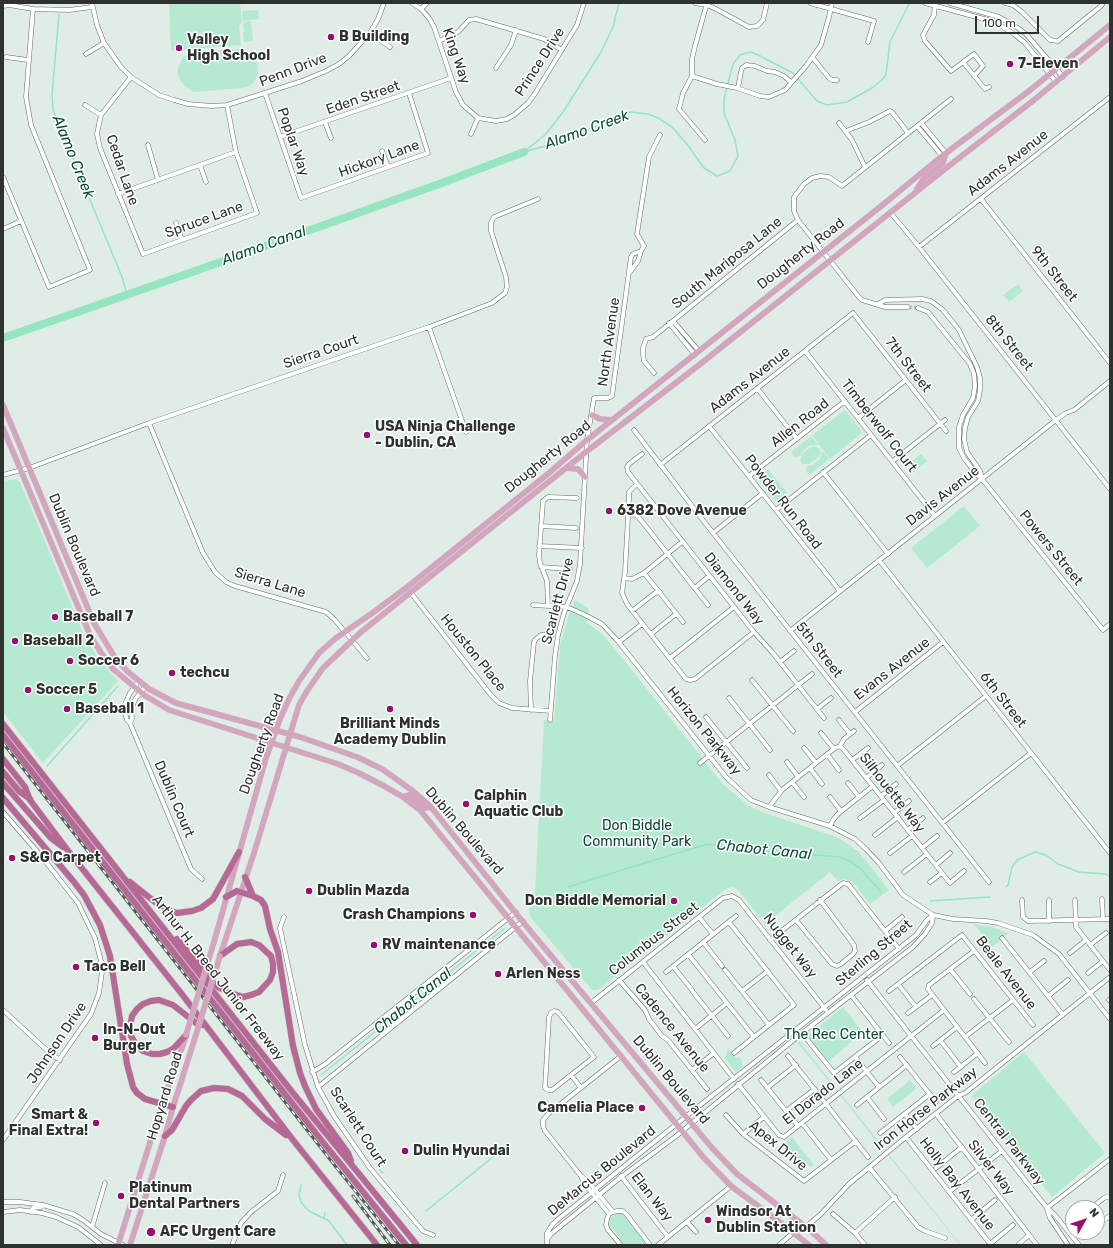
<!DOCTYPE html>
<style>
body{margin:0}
#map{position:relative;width:1113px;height:1248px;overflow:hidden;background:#e0ede7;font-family:Rubik,sans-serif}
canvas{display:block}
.frame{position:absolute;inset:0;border:4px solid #2d322f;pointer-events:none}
.north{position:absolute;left:1065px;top:1200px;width:40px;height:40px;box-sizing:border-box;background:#fff;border:1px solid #abadac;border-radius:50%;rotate:51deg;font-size:11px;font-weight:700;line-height:16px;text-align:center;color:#2d322f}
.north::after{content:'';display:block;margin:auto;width:14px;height:18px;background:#94126b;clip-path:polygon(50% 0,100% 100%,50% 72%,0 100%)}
.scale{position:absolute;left:975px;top:16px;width:64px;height:18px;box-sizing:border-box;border:2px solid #2d322f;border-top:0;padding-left:5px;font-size:12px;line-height:14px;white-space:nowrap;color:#2d322f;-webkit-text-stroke:3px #fff;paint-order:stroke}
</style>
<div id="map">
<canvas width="1113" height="1248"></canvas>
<div class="frame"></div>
<div class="north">N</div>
<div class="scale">100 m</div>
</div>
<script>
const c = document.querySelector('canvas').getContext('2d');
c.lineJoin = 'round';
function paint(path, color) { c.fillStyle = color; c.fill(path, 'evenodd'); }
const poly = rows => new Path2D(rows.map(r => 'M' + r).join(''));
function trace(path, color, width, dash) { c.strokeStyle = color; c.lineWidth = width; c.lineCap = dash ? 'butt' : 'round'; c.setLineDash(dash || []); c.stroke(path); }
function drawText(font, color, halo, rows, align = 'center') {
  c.font = font + ' Rubik,sans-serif'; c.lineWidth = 3; c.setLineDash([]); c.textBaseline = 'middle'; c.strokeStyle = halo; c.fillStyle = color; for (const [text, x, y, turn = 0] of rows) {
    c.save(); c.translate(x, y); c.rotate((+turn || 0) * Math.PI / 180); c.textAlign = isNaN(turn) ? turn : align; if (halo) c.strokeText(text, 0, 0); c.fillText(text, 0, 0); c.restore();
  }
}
paint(poly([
 [169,3,240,3,242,22,239,26,241,45,171,51],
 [258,10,259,19,243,21,242,11],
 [251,21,253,41,244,42,243,32,247,32,244,32,243,22],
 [237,49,243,49,251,53,255,56,258,65,258,75,254,82,249,86,243,88,193,92,183,84,180,80,178,74,178,68,183,57,189,54,198,52],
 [1018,284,1023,291,1009,302,1003,295],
 [845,410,861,430,862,433,830,459,812,435],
 [811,436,818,445,809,446,802,452,800,456,795,457,791,452],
 [814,446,820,449,821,453,819,457,809,464,802,464,800,460,803,453,808,449],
 [823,451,829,459,809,475,806,471,807,466,812,465,820,459],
 [921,454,927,461,914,472,908,464],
 [768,469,787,493,777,501,775,501,758,479],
 [16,479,20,482,85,637,98,658,118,681,43,763,3,712,3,481],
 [964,506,980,526,927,568,911,548],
 [575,600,589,609,587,623,601,633,615,649,723,784,749,806,765,813,839,838,859,852,889,890,870,904,852,881,843,879,838,881,830,872,765,924,739,891,733,887,727,888,598,990,592,990,531,918,529,912,529,896,535,892,544,720,554,721,560,646,569,614],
 [974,924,991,927,1009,933,984,954,978,947,986,939],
 [843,1007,863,1032,828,1062,807,1036],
 [799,1041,961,1245,960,1245,797,1042],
 [728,1048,736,1058,741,1058,743,1067,736,1072,724,1057,726,1056],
 [1024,1052,1105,1153,1052,1197,971,1096],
 [910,1080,917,1088,893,1107,887,1099],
 [792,1137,814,1165,811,1167,781,1146],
 [617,1213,621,1213,626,1216,626,1218,648,1245,625,1245,613,1229,610,1229,608,1226,608,1224,609,1219]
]), '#b6e9d1');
trace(poly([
 [59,14,52,95,53,110,122,277,127,295],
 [525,151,545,135,563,112,601,52,613,27,619,3],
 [524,152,559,142,630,112,648,114,658,118,672,127,686,143,704,168,717,176,730,171,738,156,735,140,724,113,724,99,733,64,740,55,751,52,758,55,793,73,817,101,827,105,847,102,872,88,883,79,886,74,890,42,909,4],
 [47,766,118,686],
 [568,887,651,861,708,844,753,850,841,857,849,861,860,868,881,892],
 [1006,887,1008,885,1012,867,1017,860,1035,852,1046,855,1058,864,1079,872,1106,874,1110,877],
 [930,901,990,897],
 [321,1075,505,928],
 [379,1169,383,1173],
 [301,1185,299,1195,301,1202,306,1208,311,1212,329,1221,347,1245],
 [426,1211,509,1144],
 [324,1218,325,1213]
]), '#95e5c1', 1.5);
trace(poly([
 [3,338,198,270,442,183,524,152]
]), '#95e5c1', 8);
trace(poly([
 [908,307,918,308]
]), '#bcc8c2', 4, [4, 2]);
const minor = poly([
 [92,3,97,25,104,43,121,67,131,77,159,95,174,100,188,104,212,106,227,105,243,100,302,81,326,71,339,64,349,56,370,33,378,19,384,3],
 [412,3,421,9,429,18,434,27,456,92,463,105,478,118,496,121,507,119,514,115,528,103,534,95,577,25,584,3],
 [695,3,707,5,716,9,749,27,757,26,763,20,767,3],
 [810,3,874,21,868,42],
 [925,3,995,22,1014,34,1025,43,1056,82],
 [935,3,934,15,923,35,925,41,951,71,974,54,983,66,974,76],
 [950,3,999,17,1015,26,1026,34,1063,77],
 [1005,3,1013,5,1022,12,1050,40,1058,41,1101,6,1103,3],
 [3,6,9,5,33,9,69,10,92,7],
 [421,9,427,3],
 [370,33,390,47],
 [439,41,458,32,469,20,476,19,544,39,562,50],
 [86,54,104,43],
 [6,57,28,60],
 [813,58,829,78,832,80,837,80],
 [963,62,985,89,989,87],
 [496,68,511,45,516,30],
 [692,76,717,84,737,88,760,96,769,97,785,90,806,66,821,45,829,17,832,3],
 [131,77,101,115,97,134,100,148,143,254,257,213,236,152,227,105],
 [738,88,741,72,742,68,746,65,755,66,767,71,775,72,784,76,791,82],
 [265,93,301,198,428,153,409,93],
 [85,105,101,115],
 [325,122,331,138],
 [839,123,852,140,865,167],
 [921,123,946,153],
 [917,126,942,156],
 [846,131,869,122,890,111,892,112,908,133],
 [471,134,478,118],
 [280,137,451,78],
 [705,140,679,109,683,93,692,76,692,59,695,46,707,3],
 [148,145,158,180],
 [382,151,388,167],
 [200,165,206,182],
 [3,177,49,287,90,270,31,125,26,97,33,9],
 [118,194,236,152],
 [981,199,1110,363],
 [890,212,919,247,1110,489],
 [176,223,182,240],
 [3,229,21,221],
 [919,247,1110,97],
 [630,272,638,261,641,251,644,246,637,234,649,157,660,135],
 [878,304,885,300,922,299,931,301,943,310,959,330,977,367,980,378,980,390,978,401,968,417,965,428,964,439,967,452,980,471,982,478],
 [908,307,885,307,862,300,858,296,798,220,794,211,794,197,804,184,812,178,820,176,829,177,842,186,951,99],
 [918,308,928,312,970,364,974,374,975,386,973,398,963,415,959,427,959,448,964,458,977,475,982,479,1103,630,1110,624],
 [673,321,699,351],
 [669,323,695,355],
 [429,327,466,432],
 [805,351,935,516],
 [654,373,644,361,643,354,643,348,646,339,653,337,798,220],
 [757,388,797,439],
 [858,418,906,380],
 [149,423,203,553,215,572,226,582,235,586,326,612,334,619,367,658],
 [709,426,840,591],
 [634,430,702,519,989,882],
 [642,454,629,464,627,467,628,472,753,631,772,652,824,718],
 [893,461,945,420],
 [660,465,853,313,946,431],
 [823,472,888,554],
 [3,475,29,468,149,423,429,327,492,303,505,293,507,287,506,277,491,231,491,223,494,217,538,199],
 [749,476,845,401],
 [637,484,629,492,629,499,625,572,622,593,627,604,686,679,690,680,695,679,754,632],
 [776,510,871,435],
 [628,514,636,515,640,519,708,605],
 [541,526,576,528],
 [713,533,763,493],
 [539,546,582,548],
 [879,560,1110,853],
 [541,567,570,569],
 [644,573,683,622],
 [624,578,632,579,644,573,682,542],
 [695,588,709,576],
 [411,593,490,694,499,703,512,708,551,711],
 [533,605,567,607,583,614,602,624,617,640,726,777,751,800,769,807,830,826,855,839,866,849,879,863,903,895,933,915,953,919,986,921,998,923,1033,935,1059,954,1110,1019],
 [548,606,547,581,540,563,539,555,543,501,548,497,577,498],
 [632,611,655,593,660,592],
 [790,631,1056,420,1066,413,1074,410,1110,381],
 [651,634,676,614],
 [619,642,642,624],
 [670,658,734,607],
 [780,662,794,651],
 [752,680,793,731],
 [139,681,130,693,125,704,125,713,127,720,130,723,191,869,202,879],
 [729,698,770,750],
 [817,709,831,698],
 [531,710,530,681,534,642,536,639,541,635,551,635],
 [855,712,943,642],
 [706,717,747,768],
 [550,720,555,656,558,635,564,613,577,581,580,564,587,440,594,398,608,398,612,396,631,257,633,254,641,251],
 [839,720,850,734],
 [130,723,132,719,131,709,136,698,146,686],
 [821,733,834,749],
 [840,746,844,750,950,883,964,871],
 [840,746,844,739,854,731],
 [804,748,816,763],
 [827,754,839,770],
 [852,760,868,748],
 [787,762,798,777],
 [700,763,812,674],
 [897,766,986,696],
 [810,768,822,784],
 [769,775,781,791],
 [866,778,882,765],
 [792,782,804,797],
 [848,783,859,797],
 [881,796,896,784],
 [830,797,841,811],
 [769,807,782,790,835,748,840,746],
 [3,812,42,857,78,903,95,938,101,961,102,972,99,993,91,1014,3,1140],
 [894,813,909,801],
 [860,818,884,800],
 [942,823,1031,753],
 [830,826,833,820,839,813,873,786],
 [908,830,923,818],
 [875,835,898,817],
 [922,848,937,836],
 [890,853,912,836],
 [936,865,950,853],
 [904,872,927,854],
 [930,882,942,873],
 [1102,899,1103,919],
 [1022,900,1023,917,1028,921,1110,919],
 [1049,900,1049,921],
 [1075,900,1076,927,1110,970],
 [284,917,280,928,305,1045,318,1087,334,1116,370,1168,423,1231,433,1235],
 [699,917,713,934],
 [796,920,832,964,837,966,841,964,853,954,855,951,854,945,820,900],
 [729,922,794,1005,734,1053],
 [885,931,902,917],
 [1002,938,1063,1015],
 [770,940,843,883,848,884,899,949],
 [703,942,722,966],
 [1090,945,1106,933],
 [974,951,929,985,928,989,985,1063],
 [1070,953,1086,940],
 [688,954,754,1037],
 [643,962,734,1079],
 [673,966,692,990],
 [950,969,970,994],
 [725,970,769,1025],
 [666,972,736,916],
 [1030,972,1044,961],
 [1088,973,1103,961],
 [619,980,645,1010,649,1019,662,1036,668,1040,707,1089],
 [867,980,1047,1208,1055,1215,1079,1245],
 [898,984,916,1007],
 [742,991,768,971],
 [889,991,962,935,1033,1025],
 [693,992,728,1036],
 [851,995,889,1043],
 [1048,996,1068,980],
 [974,999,1009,1042],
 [1109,1000,1110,999],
 [591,1003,723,898,732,896,739,900,826,1010],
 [3,1010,51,1054,60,1060],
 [908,1013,932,995],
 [695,1029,727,1003],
 [802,1033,834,1073,883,1035],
 [965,1037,1013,1000],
 [940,1040,961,1067],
 [933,1046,957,1027],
 [788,1056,868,1157],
 [855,1057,879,1087],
 [900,1057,936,1102],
 [692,1070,714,1053],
 [312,1072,324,1065,516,912],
 [954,1072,978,1053],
 [571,1075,594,1057,558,1012,554,1011,551,1013,549,1017,545,1088,548,1090,552,1090,571,1075,581,1088],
 [761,1080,798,1126],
 [738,1084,779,1135,784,1137,944,1010],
 [318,1087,523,921],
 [767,1088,796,1065],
 [867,1097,884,1119],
 [857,1105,907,1065],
 [786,1111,815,1089],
 [905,1114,917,1129],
 [936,1114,1037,1245],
 [726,1115,743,1134,804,1181,856,1141],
 [802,1123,831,1160],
 [880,1133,930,1094],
 [743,1134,764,1117],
 [906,1137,991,1245],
 [869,1167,918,1227,925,1231,945,1238],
 [936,1168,962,1147],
 [581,1176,584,1183,609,1214],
 [621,1176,668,1237],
 [949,1192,1002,1151],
 [3,1202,20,1202,43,1205,73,1214,83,1220,101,1234,123,1245],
 [1047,1208,1110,1159],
 [1091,1208,1104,1198,1107,1197,1110,1198],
 [1047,1209,1050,1218,1068,1245],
 [3,1212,20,1210,42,1213,56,1217,78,1227,101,1245],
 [31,1212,33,1208,41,1207,43,1205],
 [613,1212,588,1181,581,1176,545,1131,543,1126,543,1120,548,1114,621,1056],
 [833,1214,855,1233,865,1245],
 [971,1220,995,1200],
 [687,1222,696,1232],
 [1097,1225,1110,1216],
 [92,1227,105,1183],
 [855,1233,895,1197],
 [548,1238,551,1234,621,1177,675,1137,802,1033,913,947,925,934,932,923,933,915],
 [990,1244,1013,1225],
 [232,1245,241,1223,251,1212,278,1191,283,1175],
 [547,1245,547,1233,552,1225,556,1221,694,1110,916,935,927,920,933,915],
 [621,1245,608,1230,606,1225,607,1219,609,1214,613,1212,618,1211,623,1211,627,1215,650,1245],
 [658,1245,731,1186],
 [779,1245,794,1232,806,1227,821,1214,849,1184,906,1137,958,1096,965,1093,1110,977],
 [1018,1245,1029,1235]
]);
const major = poly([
 [917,189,924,178,943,163,946,153],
 [3,405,94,623,114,656,127,671,149,689,176,703,300,737,357,757,382,769,413,791,431,807,527,927,713,1149,737,1174,811,1231,826,1245],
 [592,415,600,419,612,420],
 [3,428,90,635,100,651,113,669,144,695,169,710,338,764,361,774,384,786,403,797,420,810,704,1158,731,1186,785,1226,809,1245],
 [567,468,578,469,585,477],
 [403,797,409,795,425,808,431,807],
 [214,942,266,758,280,719,289,699,299,681,319,653,336,638,371,614,406,588,549,473,587,440,885,203,942,156,1029,91,1110,25],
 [220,956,254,853,299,705,307,691,323,668,361,632,586,452,699,365,950,165,1034,100,1110,37],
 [118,1245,162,1104,186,1036],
 [130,1245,165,1136,173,1107,194,1041]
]);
const highway = poly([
 [3,724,293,1093,417,1245],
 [3,735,322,1141,406,1245],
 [3,759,25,787,30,800,69,852,181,993,293,1140,377,1245],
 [3,772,19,791,30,799],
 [3,783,51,838,63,847],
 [3,798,74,882,84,895,100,925,110,956,127,1064,133,1087,137,1093,145,1099,173,1107],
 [245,877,253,896],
 [130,882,155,902,170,911,177,913,192,911,201,908,213,899,239,852],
 [226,897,237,891,253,896,261,900,265,906,270,929,278,952,293,1046,300,1073,305,1086,316,1109,348,1153,351,1161],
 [177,939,212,981,218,987,228,992,243,997,251,995,259,992,270,980,273,972,273,964,271,956,259,945,251,942,237,944,220,956],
 [186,1035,174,1048,167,1052,160,1054,152,1054,143,1051,136,1045,131,1036,130,1026,132,1016,137,1009,143,1004,151,1001,159,1000,173,1005,196,1023,203,1025],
 [165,1136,172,1130,186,1106,191,1100,201,1091,214,1088,228,1089,242,1096,265,1119,286,1135]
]);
trace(minor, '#616d67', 5);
trace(major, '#c8cac9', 6);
trace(highway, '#c8cac9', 7);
trace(minor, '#fff', 4);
trace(major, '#d3a5bf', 5.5);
trace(highway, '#b66995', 6);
const rail = poly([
 [3,743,336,1167,399,1245],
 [353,1196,390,1245]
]);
trace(rail, '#575e5a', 3);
trace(rail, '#fff', 1.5, [4.5]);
const majorBridge = poly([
 [186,1035,214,942],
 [194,1041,220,956]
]);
trace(majorBridge, '#c8cac9', 6, []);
trace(majorBridge, '#d3a5bf', 5.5);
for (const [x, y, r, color] of [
 [331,37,4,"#94126b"],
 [179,48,4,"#94126b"],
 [1010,64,4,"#94126b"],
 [367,435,4,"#94126b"],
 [609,511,4,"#94126b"],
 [55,617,4,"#94126b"],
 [15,641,4,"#94126b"],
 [70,661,4,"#94126b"],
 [172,673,4,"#94126b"],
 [28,690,4,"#94126b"],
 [67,709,4,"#94126b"],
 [390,709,4,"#94126b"],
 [466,804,4,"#94126b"],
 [12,858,4,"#94126b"],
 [309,891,4,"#94126b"],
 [674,901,4,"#94126b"],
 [473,915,4,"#94126b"],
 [374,945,4,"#94126b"],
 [76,967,4,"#94126b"],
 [498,974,4,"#94126b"],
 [95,1038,4,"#94126b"],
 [642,1108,4,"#94126b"],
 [96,1123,4,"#94126b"],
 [405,1151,4,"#94126b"],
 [121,1196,4,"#94126b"],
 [708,1220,4,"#94126b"],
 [151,1232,5,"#94126b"]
]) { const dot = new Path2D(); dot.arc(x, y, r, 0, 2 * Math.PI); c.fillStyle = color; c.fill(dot); trace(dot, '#fff', 1.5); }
drawText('bold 14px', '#2d322f', '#fff', [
 ["B Building",339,37],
 ["Valley",187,40],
 ["High School",187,56],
 ["7-Eleven",1018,64],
 ["USA Ninja Challenge",375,427],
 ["- Dublin, CA",375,443],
 ["6382 Dove Avenue",617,511],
 ["Baseball 7",63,617],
 ["Baseball 2",23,641],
 ["Soccer 6",78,661],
 ["techcu",180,673],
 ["Soccer 5",36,690],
 ["Baseball 1",75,709],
 ["Brilliant Minds",390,724,"center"],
 ["Academy Dublin",390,740,"center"],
 ["Calphin",474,796],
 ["Aquatic Club",474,812],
 ["S&G Carpet",20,858],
 ["Dublin Mazda",317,891],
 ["Don Biddle Memorial",666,901,"right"],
 ["Crash Champions",465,915,"right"],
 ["RV maintenance",382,945],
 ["Taco Bell",84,967],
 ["Arlen Ness",506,974],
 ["In-N-Out",103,1030],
 ["Burger",103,1046],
 ["Camelia Place",634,1108,"right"],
 ["Smart &",88,1115,"right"],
 ["Final Extra!",88,1131,"right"],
 ["Dulin Hyundai",413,1151],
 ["Platinum",129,1188],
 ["Dental Partners",129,1204],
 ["Windsor At",716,1212],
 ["Dublin Station",716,1228],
 ["AFC Urgent Care",160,1232]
], 'left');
drawText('14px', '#2d322f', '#fff', [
 ["King Way",456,56,71],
 ["Prince Drive",540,62,-57],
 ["Penn Drive",293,70,-21],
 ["Eden Street",363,98,-19],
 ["Poplar Way",293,142,71],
 ["Hickory Lane",379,159,-20],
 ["Adams Avenue",1008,163,-38],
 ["Cedar Lane",122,170,71],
 ["Spruce Lane",204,220,-20],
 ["Dougherty Road",801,254,-38],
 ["South Mariposa Lane",727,263,-39],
 ["9th Street",1054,274,52],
 ["North Avenue",609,342,-82],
 ["8th Street",1009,343,51],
 ["Sierra Court",321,352,-19],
 ["7th Street",908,365,52],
 ["Adams Avenue",750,380,-38],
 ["Allen Road",800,423,-38],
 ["Timberwolf Court",879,426,52],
 ["Dougherty Road",548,457,-39],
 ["Davis Avenue",943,496,-38],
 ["Powder Run Road",783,502,52],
 ["Dublin Boulevard",74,545,67],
 ["Powers Street",1051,548,51],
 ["Sierra Lane",270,583,17],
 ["Diamond Way",734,589,52],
 ["Scarlett Drive",558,601,-75],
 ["5th Street",819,650,52],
 ["Houston Place",473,653,51],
 ["Evans Avenue",892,669,-38],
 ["6th Street",1003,700,52],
 ["Horizon Parkway",704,731,51],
 ["Dougherty Road",262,744,-70],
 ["Silhouette Way",892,793,52],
 ["Dublin Court",174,799,67],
 ["Dublin Boulevard",464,831,49],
 ["Columbus Street",654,939,-38],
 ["Nugget Way",790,946,52],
 ["Sterling Street",874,953,-40],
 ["Beale Avenue",1006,973,52],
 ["Arthur H. Breed Junior Freeway",218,978,52],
 ["Cadence Avenue",672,1028,51],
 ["Johnson Drive",57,1043,-56],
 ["Dublin Boulevard",671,1080,50],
 ["El Dorado Lane",823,1092,-38],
 ["Hopyard Road",165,1096,-73],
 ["Iron Horse Parkway",926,1109,-38],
 ["Scarlett Court",358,1127,57],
 ["Central Parkway",1009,1142,52],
 ["Apex Drive",778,1146,39],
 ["Silver Way",991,1168,52],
 ["DeMarcus Boulevard",602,1171,-39],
 ["Holly Bay Avenue",957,1184,52],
 ["Elan Way",652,1197,52]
]);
drawText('14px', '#084b35', '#fff', [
 ["Don Biddle",637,826],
 ["Community Park",637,842],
 ["The Rec Center",834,1035]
]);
drawText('italic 15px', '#0a4d36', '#fff', [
 ["Alamo Creek",587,130,-20],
 ["Alamo Creek",73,157,68],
 ["Alamo Canal",264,246,-20],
 ["Chabot Canal",764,850,6],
 ["Chabot Canal",413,1001,-39]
]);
</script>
